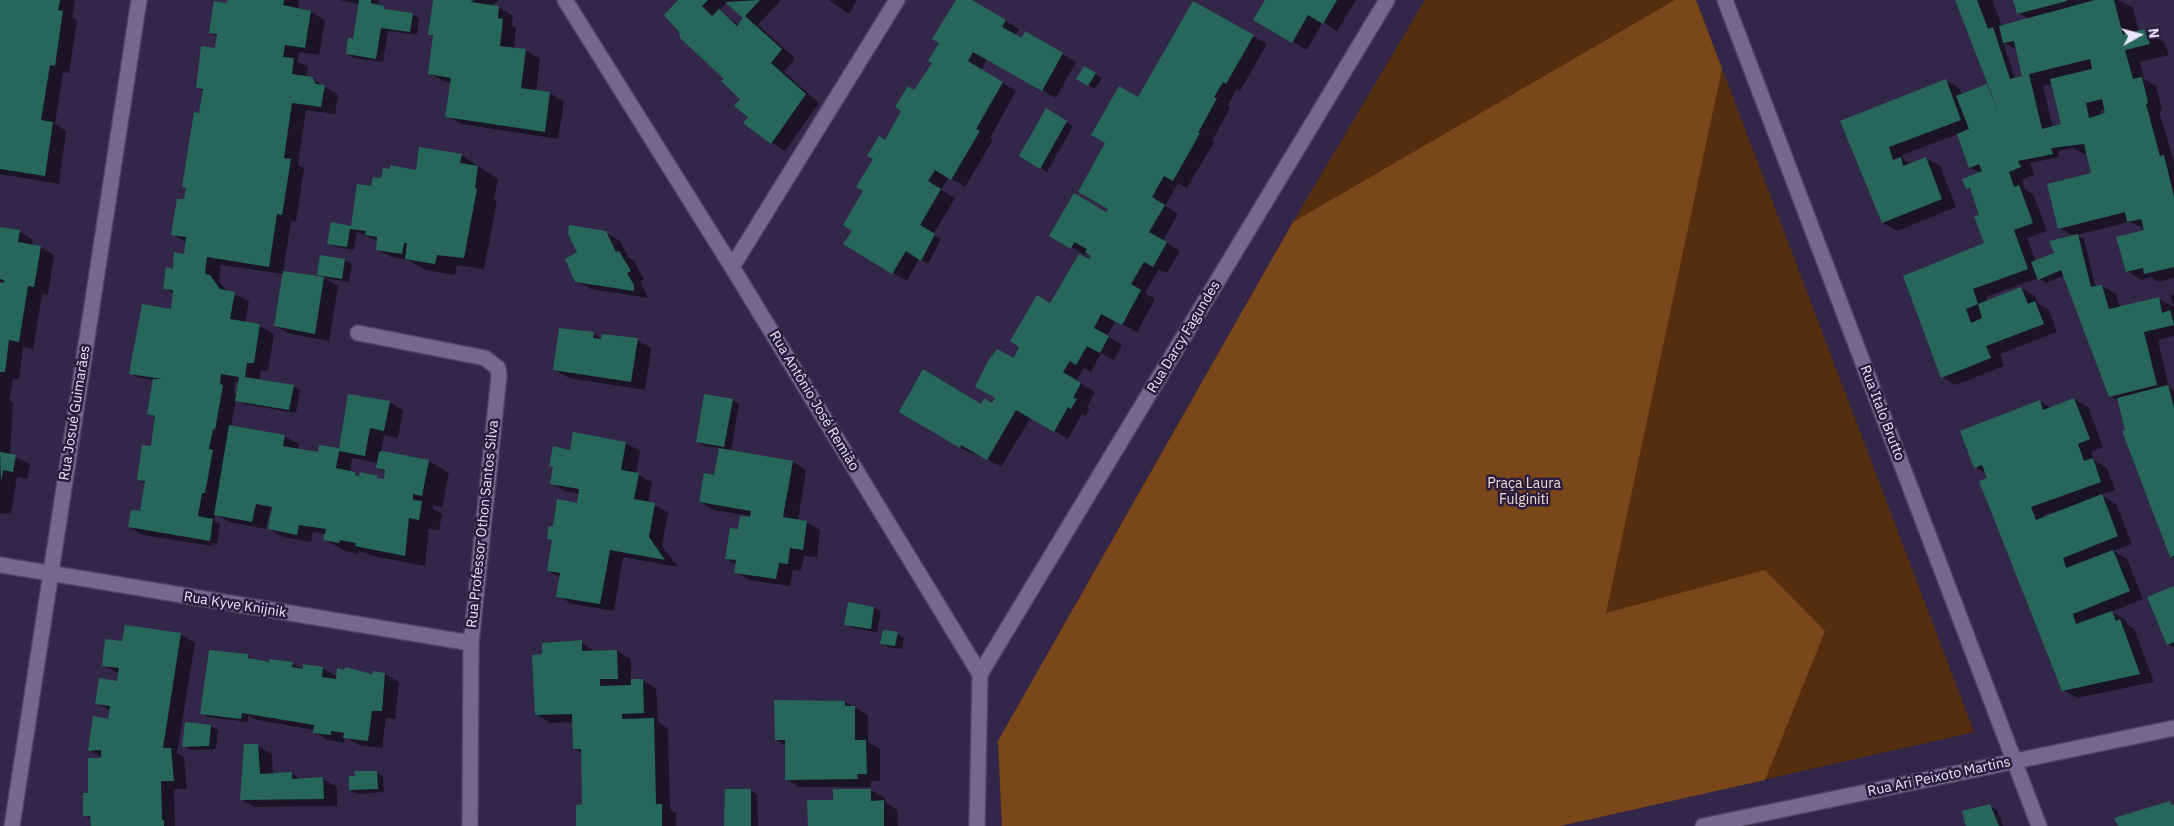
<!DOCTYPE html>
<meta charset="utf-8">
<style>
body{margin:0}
#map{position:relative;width:2174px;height:826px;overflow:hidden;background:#322748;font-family:"IBM Plex Sans",sans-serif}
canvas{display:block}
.north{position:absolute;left:2114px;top:10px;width:50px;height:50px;-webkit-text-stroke:4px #281d3e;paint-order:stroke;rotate:83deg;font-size:14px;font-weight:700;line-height:20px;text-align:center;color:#eae5fb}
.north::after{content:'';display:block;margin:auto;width:18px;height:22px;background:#eae5fb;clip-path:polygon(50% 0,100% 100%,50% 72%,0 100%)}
</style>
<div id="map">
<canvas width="2174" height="826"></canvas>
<div class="north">N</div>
</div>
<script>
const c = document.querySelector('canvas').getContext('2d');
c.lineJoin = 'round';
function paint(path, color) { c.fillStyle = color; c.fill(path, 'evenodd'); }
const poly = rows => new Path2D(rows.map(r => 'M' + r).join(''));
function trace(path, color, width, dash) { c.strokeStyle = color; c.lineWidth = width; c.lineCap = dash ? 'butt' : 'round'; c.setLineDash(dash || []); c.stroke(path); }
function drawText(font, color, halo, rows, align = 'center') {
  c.font = font + ' "IBM Plex Sans",sans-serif'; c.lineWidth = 5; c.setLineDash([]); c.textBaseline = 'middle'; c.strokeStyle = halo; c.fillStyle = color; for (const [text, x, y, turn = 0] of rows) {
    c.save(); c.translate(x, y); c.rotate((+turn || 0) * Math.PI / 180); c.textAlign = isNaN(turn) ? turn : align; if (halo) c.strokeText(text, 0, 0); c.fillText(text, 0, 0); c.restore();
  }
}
paint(poly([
 [1425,0,1696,0,1974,732,1560,826,1002,826,998,741,1293,222]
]), '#542e0e');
paint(poly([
 [1675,0,1696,0,1722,69,1606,613,1765,570,1825,631,1765,780,1560,826,1002,826,998,741,1293,222]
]), '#7b4619');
paint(poly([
 [0,0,75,0,72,17,77,20,69,73,63,72,55,124,66,131,59,184,0,174],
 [228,0,299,0,298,9,311,12,325,20,319,55,299,52,297,61,308,67,306,77,311,78,338,95,335,114,306,110,298,165,304,168,296,222,291,221,283,272,324,278,338,286,329,341,290,334,276,326,284,274,221,265,219,282,229,292,249,301,245,323,260,326,274,334,268,371,261,370,259,381,293,386,300,390,296,413,244,404,236,399,231,427,285,436,299,444,298,449,319,453,340,450,389,402,403,410,398,438,384,435,381,452,429,461,449,473,442,507,433,505,433,509,442,514,439,530,429,529,425,566,377,557,359,551,359,554,345,551,325,540,326,534,313,532,311,542,283,537,269,529,273,512,270,511,266,529,229,522,215,514,214,521,220,524,217,544,212,543,212,546,143,535,129,527,141,513,146,484,138,479,152,448,156,418,149,414,154,380,137,377,131,373,172,310,174,294,164,288,185,255,187,243,172,234,185,201,187,189,183,187,200,114,204,91,197,88,216,50,218,37,210,33],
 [235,381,240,382,238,395,234,393],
 [352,458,378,463,377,468,386,472,385,481,377,477,360,476,350,472],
 [339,0,379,0,378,6,391,11,412,14,419,18,417,35,388,31,383,62,354,58,347,54,354,41,359,4],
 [434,0,499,0,490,6,499,7,513,16,512,25,516,28,514,49,526,51,540,59,536,91,550,93,564,102,558,139,461,124,447,116,452,83,443,81,429,73,434,37,429,34],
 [679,0,781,0,758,25,795,58,784,72,819,103,785,151,772,143,749,116,742,99,725,78],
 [727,2,745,18,739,25,719,11],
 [829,0,857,0,849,14],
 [957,0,970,0,1019,29,1015,36,1022,39,1026,33,1076,62,1056,98,987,59,981,70,1016,91,990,138,993,140,965,187,949,177,941,190,955,198,933,235,941,239,928,264,919,259,907,281,845,244,853,230,865,191,885,141,933,62],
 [1267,0,1356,0,1337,31,1323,22,1307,50,1255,20],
 [1957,0,1992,0,2002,26,2029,19,2018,13,2015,0,2118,0,2133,8,2139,32,2144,31,2164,42,2169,55,2140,62,2144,79,2156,86,2162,111,2159,111,2174,162,2174,278,2159,282,2151,277,2141,280,2127,271,2145,229,2129,222,2077,235,2084,239,2096,288,2102,286,2116,294,2120,308,2158,299,2174,307,2170,295,2174,294,2174,336,2158,340,2169,388,2174,390,2174,558,2171,556,2127,431,2119,401,2110,396,2064,275,2046,283,2038,278,1986,297,1987,302,2021,288,2035,296,2038,304,2049,310,2057,332,2000,354,2004,366,1956,385,1942,377,1985,243,1981,216,1972,191,1967,188,1980,173,1970,167,1958,134,1902,155,1904,160,1911,164,1926,158,1940,166,1956,207,1897,231,1883,223,1842,121,1945,80,1959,88,1962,95,1986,86,1991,89],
 [2003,42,2017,50,2026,76,2015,79],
 [2053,84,2064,125,2053,128,2043,86],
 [2105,109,2107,114,2101,116,2100,110],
 [2073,148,2084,154,2088,153,2093,174,2059,228,2074,236,2055,254,2036,262,2027,238,2047,231,2033,194,2025,190,2022,180,2034,175,2030,163,2059,157,2058,151],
 [1194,3,1267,44,1240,91,1237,89,1228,105,1230,108,1212,141,1214,142,1187,188,1178,183,1165,206,1178,214,1163,241,1180,251,1167,273,1159,269,1145,293,1155,299,1137,332,1116,321,1107,336,1122,345,1114,360,1101,353,1091,372,1084,368,1076,381,1095,392,1087,407,1090,409,1085,416,1082,414,1068,439,1031,417,1001,467,976,452,974,455,900,411,993,405,1014,359,1051,305,1093,256,1087,252,1085,255,1051,236,1107,213,1110,209,1139,99],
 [1084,67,1102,78,1095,89,1077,79],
 [1046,110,1073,126,1047,172,1040,168],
 [461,155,498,179,494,200,497,201,484,269,457,265,455,275,426,270,409,260,391,257,377,249,378,241,357,232,354,250,336,247,329,243,351,227,372,187,382,179,417,171],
 [0,228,19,231,33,240,32,245,40,247,54,255,48,295,42,294,33,349,23,347,19,379,13,379,9,400,13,403,10,455,30,464,27,479,17,477,11,514,0,513],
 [605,232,620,241,628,257,633,260,644,279,640,281,648,298,591,289,576,281,579,253],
 [321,256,345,260,352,264,349,282,325,278,318,274],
 [594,334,602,339,637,340,651,348,645,390,569,378,555,370],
 [2074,399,2088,407,2103,447,2091,452,2095,461,2107,468,2115,490,2101,495,2116,504,2132,544,2113,551,2127,559,2143,599,2111,612,2126,620,2128,625,2134,629,2154,682,2077,698,2063,690,1981,482,1989,479,1987,474,1975,467,2040,401,2051,408],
 [2060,510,2061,512,2045,518,2044,515],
 [732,400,739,404,731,452,793,462,806,470,798,521,806,522,820,530,817,557,804,556,801,571,793,570,790,586,749,580,735,572,737,565,726,559,739,531,751,516,714,510,700,502,715,476,720,448,705,446,698,442],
 [626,443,640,451,636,474,652,482,648,503,668,512,662,546,678,567,623,557,614,611,572,604,558,596,561,578,548,571,553,541,548,538,554,527,578,504,580,494,565,491,551,483,554,468,550,466,571,451],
 [2174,588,2174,647,2168,644],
 [874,608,881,612,877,632,852,628,846,624],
 [126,627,181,635,195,643,177,753,184,757,187,789,174,789,175,826,93,826,92,820,84,815,89,794,105,759,89,750,109,720,111,711,97,703,118,682,119,674,103,665,123,643],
 [897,634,904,638,902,649,888,647,881,643],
 [581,642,595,652,617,651,631,659,631,680,642,680,656,688,658,722,668,728,670,810,676,813,676,826,577,826,583,806,582,753,574,749,573,722,550,723,536,714,544,656],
 [248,656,255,660,293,664,304,670,304,665,323,668,337,677,385,674,399,682,395,719,386,718,382,748,359,745,345,737,344,743,328,740,314,732,315,730,257,720,248,715,248,722,208,717,201,713],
 [775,702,845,702,868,715,868,742,880,749,880,781,871,781,871,787,800,787,786,779,786,746,776,740],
 [186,723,211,726,218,730,216,749,191,750,184,747],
 [245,746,258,746,272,754,273,774,291,773,302,780,323,779,337,787,337,806,255,807,241,799],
 [376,772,383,776,384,792,357,794,350,790],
 [750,790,757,794,758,826,725,826],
 [871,790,885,798,885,802,897,810,898,826,809,826,835,801],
 [1990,806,1997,810,2003,826,1967,826]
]), '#0007');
paint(poly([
 [0,0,60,0,58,10,63,11,55,66,50,65,41,120,53,122,45,176,0,169],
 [227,0,284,0,283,5,311,11,305,48,285,45,283,57,294,58,292,74,312,77,316,84,325,85,321,107,292,103,284,158,291,159,282,215,277,214,269,267,207,257,205,274,210,275,220,289,235,292,230,319,260,324,254,363,247,363,245,377,294,385,289,410,235,401,239,377,221,374,220,384,223,385,215,430,213,429,209,449,213,450,205,493,202,493,198,516,213,519,210,541,128,527,131,510,140,511,145,481,137,480,142,445,151,446,155,416,147,414,153,379,162,379,129,374,142,304,171,309,173,290,163,289,166,267,173,269,174,252,184,254,186,237,171,235,177,199,184,199,186,188,182,187,189,143,194,112,199,113,203,89,196,88,201,46,215,48,217,34,209,33,214,1,226,3],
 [359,0,371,0,371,3,384,6,384,9,413,13,410,32,381,28,376,59,346,54,348,38,353,39],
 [433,0,474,0,470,2,499,6,498,18,503,19,500,46,526,49,521,88,550,92,545,132,445,117,451,78,428,74,433,35,428,35],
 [678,0,708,0,702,6,712,16,719,9,737,26,743,18,725,2,760,0,745,16,782,49,771,63,806,94,771,144,743,123,748,117,734,106,740,99,721,81,724,79,680,38,679,32,664,15],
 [956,0,972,0,1006,20,1002,27,1022,38,1025,31,1063,53,1042,91,973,52,968,61,1003,82,976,129,980,131,951,180,935,170,928,181,941,189,920,225,935,234,921,261,906,251,892,274,843,244,852,231,843,225,863,191,856,187,873,159,867,156,879,136,885,140,901,111,895,107,908,86,914,90,932,63,928,61,939,43,932,39],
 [1265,0,1337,0,1323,24,1308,15,1292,43,1253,20],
 [1955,0,1977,0,1988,29,1993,27,2010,79,2022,76,2014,41,2003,43,1999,26,2095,0,2114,0,2123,35,2144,29,2150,44,2125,50,2133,79,2142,77,2148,103,2146,104,2160,156,2164,155,2174,197,2174,267,2144,274,2143,268,2126,272,2116,237,2144,230,2141,219,2127,222,2125,212,2058,229,2047,184,2091,173,2084,144,2051,148,2053,154,2018,161,2021,167,2009,172,2014,187,2019,185,2033,223,2014,230,2028,269,1973,289,1978,304,1966,309,1971,323,1982,318,1978,304,2021,287,2028,304,2035,301,2044,324,1986,346,1991,358,1941,378,1903,276,1984,243,1974,216,1979,215,1970,188,1966,189,1962,179,1982,171,1979,164,1969,168,1957,134,1969,129,1956,96,1987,84,2000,116],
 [2090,59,2092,69,2050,79,2061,124,2042,129,2029,74],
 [2102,99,2105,113,2089,118,2086,103],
 [2013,0,2066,0,2067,1,2017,14],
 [1193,1,1254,35,1226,84,1223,82,1214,97,1217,98,1198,133,1200,133,1173,181,1164,176,1152,197,1165,205,1149,232,1167,242,1153,267,1144,262,1131,284,1141,290,1122,325,1101,314,1094,328,1109,336,1100,353,1087,346,1076,365,1070,361,1063,372,1081,383,1073,398,1077,399,1071,409,1068,407,1054,432,1016,410,987,460,961,445,960,448,899,412,923,369,981,404,984,398,992,403,995,398,975,387,988,361,997,349,1014,358,1019,347,1010,341,1037,295,1050,303,1079,254,1089,259,1091,256,1085,252,1087,249,1074,242,1071,249,1049,236,1074,193,1106,212,1108,209,1078,192,1105,143,1091,135,1119,86,1138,97],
 [1084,66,1096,73,1088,86,1076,79],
 [1946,79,1961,120,1889,147,1893,160,1901,157,1903,166,1926,157,1942,199,1882,223,1840,121],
 [1046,108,1067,121,1040,169,1019,156],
 [419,147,462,154,460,163,478,166,475,188,477,189,464,258,437,255,435,264,405,259,407,243,404,243,402,254,376,250,377,237,365,235,366,231,350,229,347,247,327,244,331,222,351,226,357,184,371,186,373,177,381,178,383,168,390,169,390,165,416,170],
 [569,225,606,231,616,252,619,251,631,271,627,273,634,285,634,291,575,282,565,259,577,252,568,234],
 [0,227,20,230,18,242,41,246,34,287,28,286,19,342,9,340,5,372,0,372,0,282,4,283,4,280,0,279],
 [2078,234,2091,287,2102,285,2109,309,2159,297,2162,313,2170,310,2174,325,2144,332,2157,385,2109,397,2061,270,2038,280,2031,262,2054,253,2049,241],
 [320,255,345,259,342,279,317,275],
 [283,271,324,277,315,334,274,326],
 [559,328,594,332,593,338,601,339,602,334,638,338,631,382,553,370],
 [2168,385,2174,408,2174,556,2170,557,2122,431,2125,430,2117,398],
 [348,394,390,401,384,431,370,428,365,456,339,451,336,468,355,472,355,475,359,476,360,472,378,476,377,478,384,479,385,470,376,468,379,452,382,451,429,460,422,496,413,494,413,500,422,501,419,520,409,518,405,556,355,546,356,543,340,540,339,543,323,540,326,529,299,525,297,535,268,529,272,507,256,504,252,522,214,515,229,425,285,435,283,446,318,452,319,445,339,448],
 [704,394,733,399,724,447,696,442],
 [2074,398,2090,439,2078,444,2084,461,2093,458,2101,482,2031,507,2036,520,2102,494,2118,536,2063,558,2066,568,2113,550,2130,591,2073,614,2076,624,2112,611,2116,621,2120,619,2140,674,2062,691,1979,481,1987,478,1982,465,1974,468,1960,431,2040,400,2043,410],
 [573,432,626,442,621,470,639,473,634,499,655,503,649,537,665,560,610,550,600,604,556,597,560,573,547,571,552,540,547,539,548,527,553,526,557,499,577,503,579,489,550,484,553,467,549,466,553,446,570,450],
 [719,448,793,461,783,517,807,521,803,550,790,548,788,564,779,563,776,579,734,573,736,560,725,559,730,528,738,529,740,516,750,517,751,511,699,502,704,473,714,475],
 [0,452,16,455,13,472,3,470,1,482],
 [2174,586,2174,642,2167,645,2147,597],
 [848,602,874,607,871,629,844,625],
 [125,625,181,633,163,748,171,748,174,781,161,781,162,820,164,820,164,826,91,826,90,816,83,816,83,793,88,793,88,758,101,758,101,750,88,751,93,716,108,719,110,706,95,704,99,678,117,681,119,668,102,666,105,639,122,641],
 [883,630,898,632,895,646,880,644],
 [582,640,582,651,617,650,618,679,600,679,600,686,631,685,631,679,643,679,644,713,622,714,622,719,654,718,656,804,662,804,662,826,576,826,576,805,582,804,581,749,573,749,572,714,535,715,532,655,542,654,542,643],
 [209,650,248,654,248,658,269,662,269,659,293,662,292,667,303,669,303,664,323,667,322,677,336,679,337,668,344,670,345,667,372,674,373,671,385,673,382,711,372,711,368,741,343,738,344,733,331,731,331,735,313,733,314,725,242,713,241,719,200,714],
 [774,700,845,701,845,706,855,706,855,740,866,740,867,774,857,774,858,779,785,780,785,740,775,740],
 [185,722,211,725,209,746,182,747],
 [244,744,258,744,260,774,292,772,292,779,323,777,324,799,240,800],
 [354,771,377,771,378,789,349,790,349,776,355,776],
 [725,789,751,789,751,826,724,826],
 [833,789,871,789,871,801,884,800,884,826,808,826,807,800,833,800],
 [2170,801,2171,805,2174,804,2174,826,2118,826,2114,818],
 [1990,804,1999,826,1966,826,1962,811]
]), '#26675a');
const minor = poly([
 [565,0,732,267,980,674,977,826],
 [1725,0,2039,826],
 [732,267,897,0],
 [358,333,485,358,498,368,499,376,471,643,470,826],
 [0,565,471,643],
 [980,674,1387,0],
 [12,826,139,0],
 [1703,826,2174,728]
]);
trace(minor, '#4c425f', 18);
trace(minor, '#73698f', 15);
drawText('14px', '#eae5fb', '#281d3e', [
 ["Rua Darcy Fagundes",1184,337,-59],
 ["Rua Antônio José Remião",814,401,59],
 ["Rua Josué Guimarães",75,413,-81],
 ["Rua Italo Brutto",1882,413,69],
 ["Rua Professor Othon Santos Silva",483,524,-84],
 ["Rua Kyve Knijnik",235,605,9],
 ["Rua Ari Peixoto Martins",1939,777,-12]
]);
drawText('14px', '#f1ddcf', '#281d3e', [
 ["Praça Laura",1524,484],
 ["Fulginiti",1524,500]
]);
</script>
